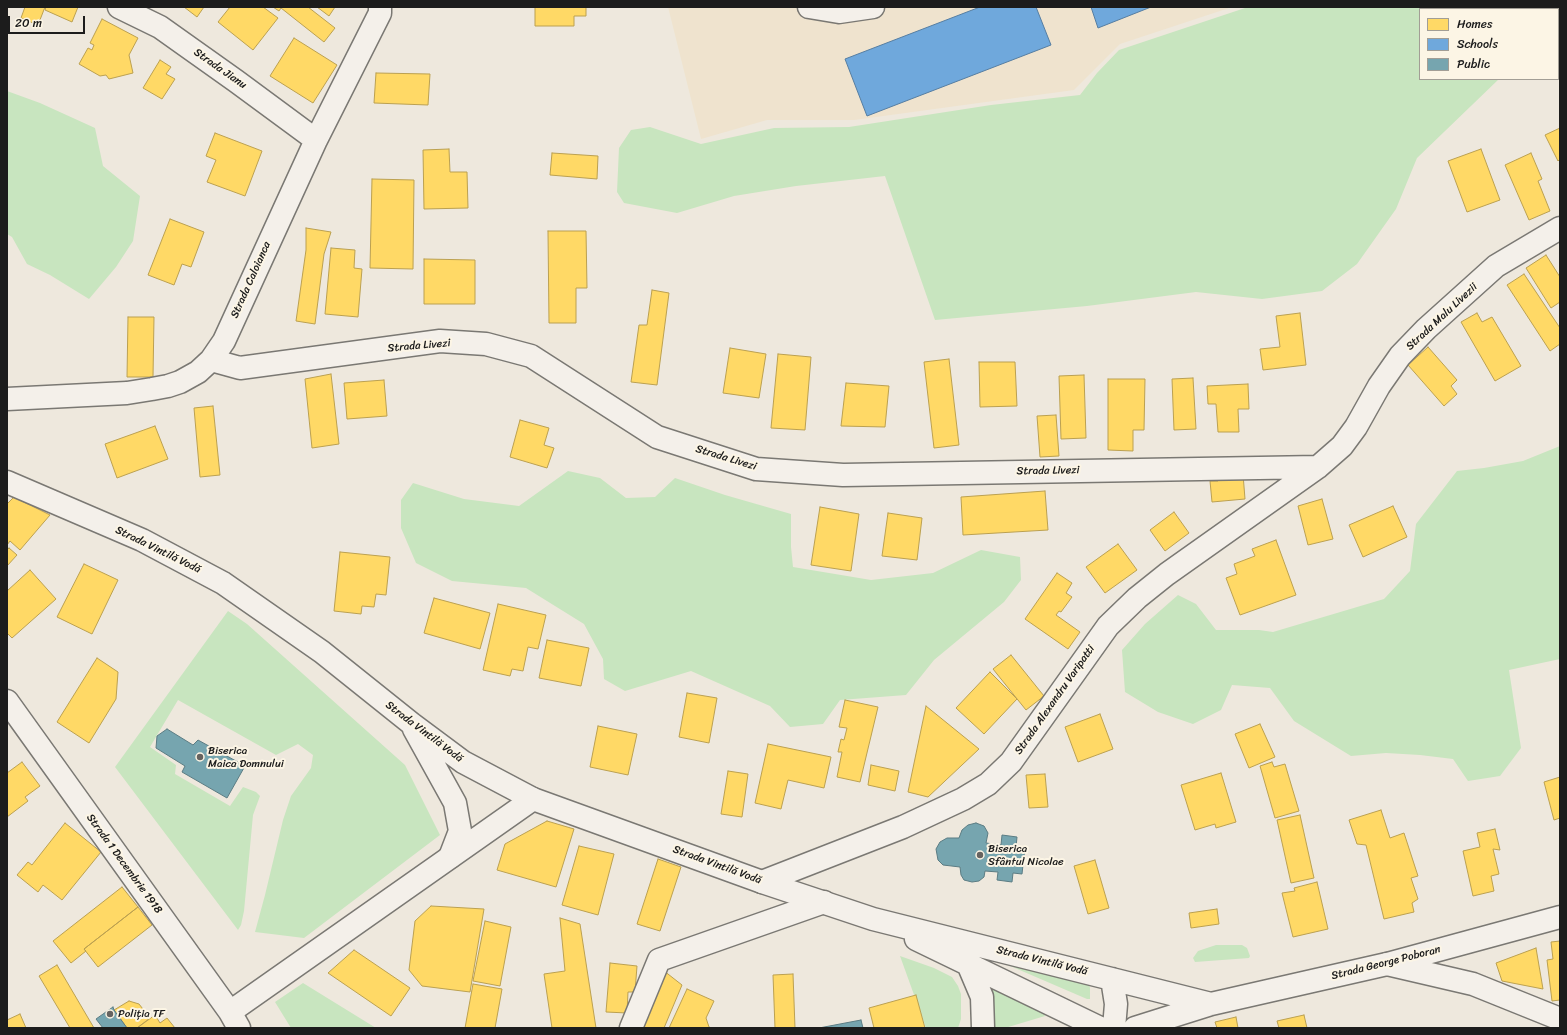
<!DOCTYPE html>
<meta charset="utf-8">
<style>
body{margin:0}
#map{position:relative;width:1567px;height:1035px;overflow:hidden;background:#eee8dd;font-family:Sriracha,sans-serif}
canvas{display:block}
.frame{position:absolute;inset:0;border:8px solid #1c1c1c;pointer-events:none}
.legend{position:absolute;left:1419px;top:8px;width:140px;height:72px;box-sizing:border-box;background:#fcf5e5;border:1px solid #a29e95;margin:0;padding:5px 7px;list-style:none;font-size:12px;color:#1c1c1c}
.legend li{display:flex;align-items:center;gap:8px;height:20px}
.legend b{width:20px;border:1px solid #a29e95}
.scale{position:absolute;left:8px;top:16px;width:77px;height:18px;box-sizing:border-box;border:2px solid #1c1c1c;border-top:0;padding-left:5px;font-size:12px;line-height:14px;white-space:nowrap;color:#1c1c1c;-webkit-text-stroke:3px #fcf5e5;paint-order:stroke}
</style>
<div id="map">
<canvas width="1567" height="1035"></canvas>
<div class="frame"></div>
<ul class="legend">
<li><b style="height:11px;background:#ffd966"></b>Homes</li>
<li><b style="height:11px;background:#6fa8dc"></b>Schools</li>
<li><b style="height:11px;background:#76a5af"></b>Public</li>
</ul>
<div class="scale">20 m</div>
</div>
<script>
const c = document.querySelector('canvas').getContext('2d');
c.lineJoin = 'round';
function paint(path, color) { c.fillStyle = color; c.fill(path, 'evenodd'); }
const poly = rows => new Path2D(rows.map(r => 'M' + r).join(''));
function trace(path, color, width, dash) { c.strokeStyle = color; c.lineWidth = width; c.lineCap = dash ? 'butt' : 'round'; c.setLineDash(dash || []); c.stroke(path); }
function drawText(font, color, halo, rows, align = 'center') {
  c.font = font + ' Sriracha,sans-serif'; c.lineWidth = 4; c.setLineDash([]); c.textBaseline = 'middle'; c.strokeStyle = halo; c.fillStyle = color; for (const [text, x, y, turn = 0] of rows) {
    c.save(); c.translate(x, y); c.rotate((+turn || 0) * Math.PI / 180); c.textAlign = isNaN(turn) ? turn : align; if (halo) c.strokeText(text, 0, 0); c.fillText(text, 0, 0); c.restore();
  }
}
paint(poly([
 [668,7,1232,7,1120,44,1074,90,854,120,767,120,701,139]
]), '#efe3ce');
paint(poly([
 [1248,7,1560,7,1560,31,1558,33,1558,9,1420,9,1420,79,1499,79,1417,158,1396,209,1357,264,1322,291,1262,299,1196,292,1087,306,935,320,885,176,796,186,734,196,677,213,624,203,617,192,619,148,631,130,650,127,701,144,774,128,849,127,991,105,1080,95,1097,73,1119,50],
 [7,91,40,103,95,128,103,166,140,196,133,241,116,267,89,299,50,275,27,264,12,237,7,234],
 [1560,446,1560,659,1509,670,1521,748,1500,776,1468,781,1453,759,1420,755,1386,753,1351,756,1294,721,1270,688,1232,685,1221,710,1193,724,1158,712,1125,692,1122,650,1145,624,1178,595,1196,604,1216,630,1259,630,1273,632,1384,599,1410,571,1416,524,1457,471,1484,468,1523,461],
 [568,471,600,478,626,498,655,497,675,478,725,495,791,514,791,547,793,567,871,580,933,573,981,550,1020,557,1021,580,1004,602,934,660,906,695,840,700,823,724,790,727,770,706,691,671,625,691,604,679,603,659,584,624,526,588,452,581,416,563,401,528,401,500,413,483,464,499,519,506],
 [228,611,247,624,405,765,440,835,304,938,255,932,265,895,283,820,291,796,311,768,313,755,298,744,276,755,178,700,150,747,176,765,175,774,230,806,243,787,256,792,260,796,253,815,244,911,241,925,238,930,115,767],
 [1216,945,1242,945,1247,948,1250,956,1249,958,1195,962,1193,958,1198,951],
 [900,956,934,968,952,977,958,986,961,994,961,1019,958,1028,926,1028],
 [1001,962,1088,982,1090,988,1090,999,1087,999],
 [303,983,376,1028,291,1028,275,1002],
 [991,988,1044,1013,1045,1016,1005,1028,987,1028,987,991]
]), '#c8e5bf');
const homes = poly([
 [25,7,45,7,38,25,21,18,25,7],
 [46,7,78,7,72,22,45,10,46,7],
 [184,7,204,7,197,17,184,7],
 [230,7,263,7,278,18,253,50,218,22,230,7],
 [273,7,308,7,335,28,324,42,281,8,279,11,273,7],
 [317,7,335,7,329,16,317,7],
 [535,7,586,7,586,16,574,16,574,26,535,26,535,7],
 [102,19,138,38,129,55,133,73,109,79,106,75,100,76,79,64,88,48,92,50,94,45,90,43,102,19],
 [294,38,337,65,313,103,270,76,294,38],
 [160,60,171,67,166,74,175,79,162,99,143,88,160,60],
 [376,73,430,74,428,105,374,103,376,73],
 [1560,128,1560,159,1558,161,1545,135,1560,128],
 [215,133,262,151,245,196,207,182,216,160,206,156,215,133],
 [449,149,450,172,467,172,468,208,424,209,423,150,449,149],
 [1481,149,1500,200,1467,212,1448,161,1481,149],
 [552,153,598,156,597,179,550,175,552,153],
 [1531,153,1542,179,1538,181,1550,211,1529,220,1505,165,1531,153],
 [372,179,414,180,413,269,370,268,372,179],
 [170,219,204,232,191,267,182,264,174,285,148,275,170,219],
 [306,228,331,232,324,254,315,324,296,321,306,250,306,228],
 [548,231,586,231,587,288,576,288,576,323,549,323,548,231],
 [331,248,355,250,354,268,362,269,358,317,325,314,331,248],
 [1546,255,1560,277,1560,302,1551,308,1526,268,1546,255],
 [424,259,475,260,475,304,424,304,424,259],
 [1524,274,1560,328,1560,344,1550,351,1507,285,1524,274],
 [652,290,669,293,657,385,631,382,639,325,647,325,652,290],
 [1300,313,1306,365,1263,370,1260,349,1280,347,1276,316,1300,313],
 [1477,313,1482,322,1492,317,1521,366,1495,381,1461,322,1477,313],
 [128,317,154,317,153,377,127,377,128,317],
 [1428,347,1457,380,1451,386,1457,394,1444,406,1408,365,1428,347],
 [730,348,766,354,759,398,723,393,730,348],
 [778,354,811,357,805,430,771,428,778,354],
 [949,359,959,445,934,448,924,362,949,359],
 [979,362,1015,362,1017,406,980,407,979,362],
 [331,374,339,444,312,448,305,379,331,374],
 [1084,375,1086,438,1061,439,1059,376,1084,375],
 [1193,378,1196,429,1174,430,1172,379,1193,378],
 [1108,379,1145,379,1144,430,1133,430,1133,451,1108,450,1108,379],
 [384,380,387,416,347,419,344,383,384,380],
 [846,383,889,386,885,427,841,426,846,383],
 [1248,384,1249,409,1238,409,1239,432,1218,432,1216,404,1208,404,1207,386,1248,384],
 [213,406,220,475,200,477,194,408,213,406],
 [1056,415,1059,456,1040,457,1037,416,1056,415],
 [520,420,549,428,544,445,554,448,547,468,510,457,520,420],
 [155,426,168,459,117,478,105,444,155,426],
 [1243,474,1245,499,1212,502,1210,481,1218,481,1217,476,1243,474],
 [1045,491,1048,530,963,535,961,497,1045,491],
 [14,497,50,515,20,550,10,541,7,545,7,504,14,497],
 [1322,499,1333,539,1308,545,1298,506,1322,499],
 [1393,506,1407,537,1363,557,1349,525,1393,506],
 [820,507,859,514,851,571,811,565,820,507],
 [1174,512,1189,533,1165,551,1150,530,1174,512],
 [888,513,922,518,917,560,882,556,888,513],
 [1276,540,1296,595,1240,615,1226,578,1237,574,1234,564,1255,556,1252,549,1276,540],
 [1118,544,1137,570,1105,593,1086,567,1118,544],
 [9,548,17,555,7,566,7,550,9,548],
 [340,552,390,557,386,595,376,594,374,607,362,606,361,614,334,611,340,552],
 [84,564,118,580,92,634,57,617,84,564],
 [30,570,56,599,12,638,7,633,7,591,30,570],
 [1057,573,1072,583,1066,593,1072,597,1061,612,1059,611,1056,615,1080,632,1068,649,1025,619,1057,573],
 [434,598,490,613,480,649,424,633,434,598],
 [498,604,546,615,538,649,528,647,523,671,512,669,510,676,483,670,498,604],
 [547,640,589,648,581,686,539,678,547,640],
 [1011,655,1044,696,1026,710,993,669,1011,655],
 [97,658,118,672,116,699,89,743,57,722,97,658],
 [990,672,1017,699,984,734,956,708,990,672],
 [687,693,717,698,709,743,679,737,687,693],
 [845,700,878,707,860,782,837,777,842,752,838,752,841,739,844,740,847,728,839,727,845,700],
 [926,706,979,749,928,797,908,792,926,706],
 [1100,714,1113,749,1078,762,1065,727,1100,714],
 [1260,724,1275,757,1249,768,1235,734,1260,724],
 [598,726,637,734,628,775,590,767,598,726],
 [768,744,831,757,824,788,788,780,781,809,755,803,768,744],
 [22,762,40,786,25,797,28,801,7,817,7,773,22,762],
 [1272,762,1274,767,1285,764,1299,811,1275,818,1260,766,1272,762],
 [871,765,899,771,895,791,868,785,871,765],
 [728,771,748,774,742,817,721,814,728,771],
 [1221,773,1236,822,1216,828,1215,824,1195,830,1181,785,1221,773],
 [1045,774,1048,807,1029,808,1026,775,1045,774],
 [1560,777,1560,818,1554,820,1544,782,1560,777],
 [1381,810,1390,838,1404,833,1418,876,1411,878,1418,899,1412,903,1414,912,1384,919,1366,845,1357,844,1349,820,1381,810],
 [1300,815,1314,878,1291,883,1277,820,1300,815],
 [547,821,574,829,556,887,497,870,505,844,547,821],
 [65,823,101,852,62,900,43,885,38,892,17,875,28,862,32,865,65,823],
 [1495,829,1500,850,1493,849,1499,874,1491,876,1494,891,1473,896,1463,851,1480,847,1477,833,1495,829],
 [579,846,614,854,598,915,562,905,579,846],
 [658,859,681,867,660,931,637,924,658,859],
 [1095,860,1109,908,1088,914,1074,866,1095,860],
 [1317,882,1328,929,1293,937,1282,893,1295,891,1294,888,1317,882],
 [122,887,138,907,84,949,86,951,71,963,53,941,122,887],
 [431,906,484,909,470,992,422,986,409,970,415,921,431,906],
 [138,907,152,925,98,967,84,949,138,907],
 [1217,909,1219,924,1191,928,1189,913,1217,909],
 [560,918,580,924,596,1028,552,1028,544,974,565,971,560,918],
 [485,921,511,927,500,986,473,981,485,921],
 [1560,941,1560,1000,1552,1001,1547,960,1553,959,1551,942,1560,941],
 [1536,948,1543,989,1502,981,1496,963,1536,948],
 [354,950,410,988,391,1016,328,973,354,950],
 [610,963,637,966,635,992,628,992,627,1013,606,1012,610,963],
 [57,965,94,1028,70,1028,39,976,57,965],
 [659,967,682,985,664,1028,634,1028,659,967],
 [793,974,795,1028,775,1028,773,975,793,974],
 [473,984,502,989,495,1028,465,1028,473,984],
 [687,989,714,1001,706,1018,709,1027,711,1028,669,1028,687,989],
 [916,995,925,1028,874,1028,869,1008,916,995],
 [129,1001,139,1004,150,1018,137,1028,127,1028,114,1010,129,1001],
 [20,1014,26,1028,7,1028,7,1020,20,1014],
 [155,1015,160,1023,167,1018,175,1028,137,1028,155,1015],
 [1304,1015,1307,1028,1279,1028,1277,1021,1304,1015],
 [1236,1017,1238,1028,1217,1028,1215,1022,1236,1017]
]);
paint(homes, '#ffd966');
trace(homes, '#bba050', 1);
const schools = poly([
 [980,7,1036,7,1051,45,867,116,845,59,980,7],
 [1091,7,1151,7,1098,28,1091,7]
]);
paint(schools, '#6fa8dc');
trace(schools, '#567ea2', 1);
const public = poly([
 [167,729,193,745,198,740,245,766,227,798,182,772,185,766,156,748,157,736,167,729],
 [976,823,984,826,988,833,986,843,1001,845,1002,835,1017,837,1016,847,1025,847,1022,874,1013,873,1012,882,997,880,998,872,985,871,984,877,979,881,972,882,964,880,961,875,960,867,943,865,938,860,936,849,940,842,947,838,959,838,962,830,968,825,976,823],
 [113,1007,114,1010,127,1028,103,1028,96,1019,113,1007],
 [861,1020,863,1028,819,1028,861,1020]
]);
paint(public, '#76a5af');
trace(public, '#5b7c83', 1);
const minor = poly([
 [119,7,160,27,236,81,316,140],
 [809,7,839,12,873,7],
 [211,360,240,368,440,341,486,344,531,356,657,437,756,469,843,475,1318,467],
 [7,399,127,393,152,389,168,386,180,382,198,372,211,360,224,341,316,140,380,13,380,7],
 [7,701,230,1012,239,1028],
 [762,882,903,827,963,799,988,784,1011,762,1108,626,1137,598,1167,574,1318,467,1342,446,1356,427,1379,386,1400,356,1426,329,1496,266,1560,228],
 [1387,964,1473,984,1560,1019],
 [230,1012,533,799],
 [631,1028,659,960,824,902]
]);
const major = poly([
 [7,482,142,540,223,583,322,652,412,724,463,762,533,799,762,882,873,919,1211,1004],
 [414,729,455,803,460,831,450,857],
 [916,939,1100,1028],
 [968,964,982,997,983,1028],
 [1112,979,1116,1004,1114,1028],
 [1135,1028,1211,1004,1387,964,1560,917]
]);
trace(minor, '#7a7873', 25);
trace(major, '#7a7873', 25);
trace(minor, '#f4f0ea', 22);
trace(major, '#f4f0ea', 22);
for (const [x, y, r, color] of [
 [200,757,4,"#666360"],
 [980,855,4,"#666360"],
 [110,1014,4,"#666360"]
]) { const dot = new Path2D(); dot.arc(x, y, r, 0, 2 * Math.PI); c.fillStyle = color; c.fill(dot); trace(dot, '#fcf5e5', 1.5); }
drawText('11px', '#1c1c1c', '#fcf5e5', [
 ["Strada Jianu",220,69,35],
 ["Strada Caloianca",251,280,-66],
 ["Strada Malu Livezii",1442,317,-43],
 ["Strada Livezi",419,346,-5],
 ["Strada Livezi",726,458,17],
 ["Strada Livezi",1048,471,-1],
 ["Strada Vintilă Vodă",158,550,26],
 ["Strada Alexandru Varipatti",1055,700,-55],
 ["Strada Vintilă Vodă",424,732,37],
 ["Strada 1 Decembrie 1918",124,864,54],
 ["Strada Vintilă Vodă",717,865,20],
 ["Strada Vintilă Vodă",1042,961,14],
 ["Strada George Poboran",1386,963,-14]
]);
drawText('11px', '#1c1c1c', '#fcf5e5', [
 ["Biserica",208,751],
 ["Maica Domnului",208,764],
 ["Biserica",988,849],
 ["Sfântul Nicolae",988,862],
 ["Poliția TF",118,1014]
], 'left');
</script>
